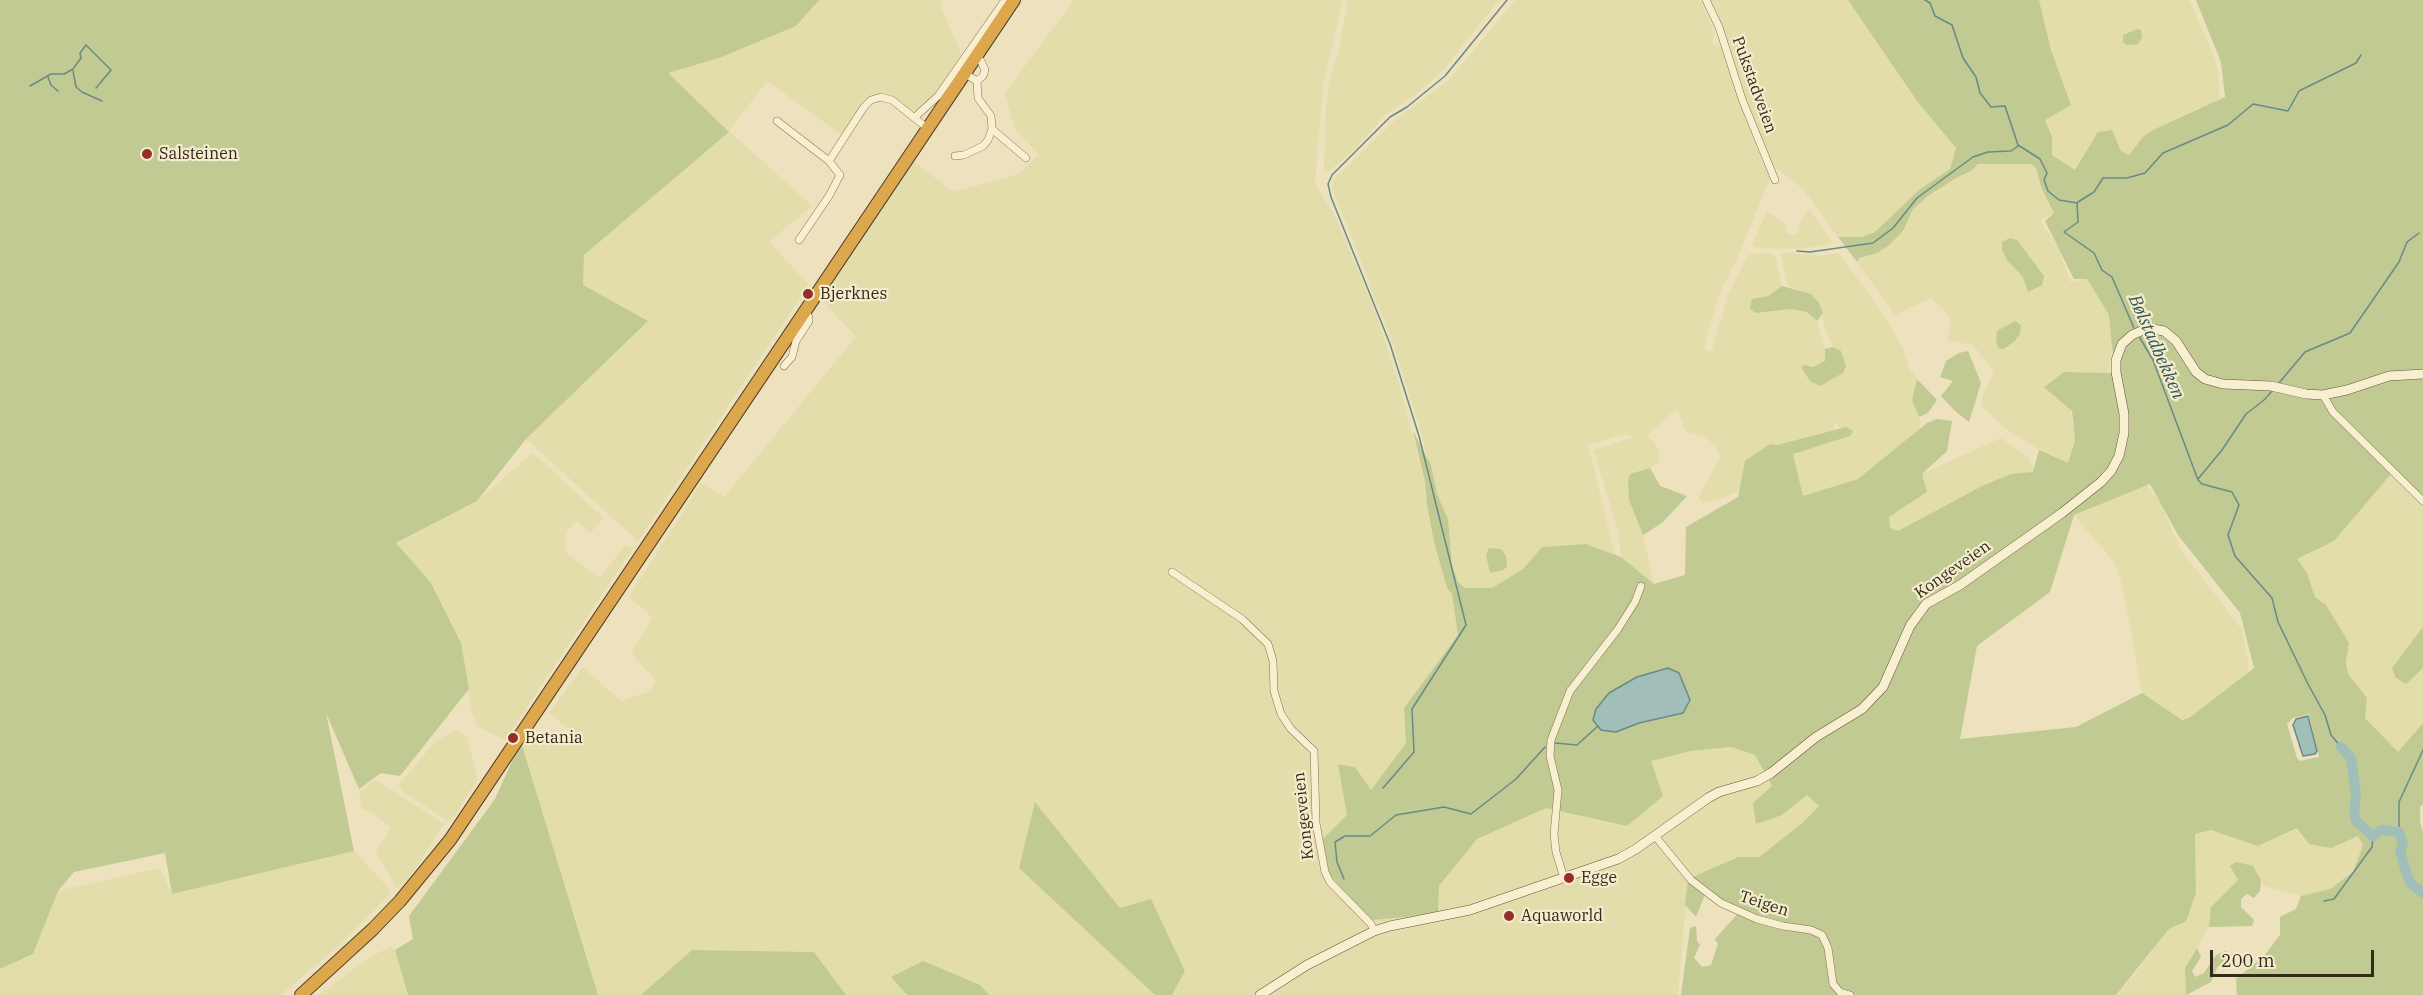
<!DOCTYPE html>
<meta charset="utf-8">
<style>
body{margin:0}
#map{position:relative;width:2423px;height:995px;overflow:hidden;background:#ede2bd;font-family:"IBM Plex Serif",serif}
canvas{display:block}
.scale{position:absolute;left:2210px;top:950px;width:164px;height:27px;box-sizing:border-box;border:3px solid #34291b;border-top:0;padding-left:8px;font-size:18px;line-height:21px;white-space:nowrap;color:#34291b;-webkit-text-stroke:4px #f4eccd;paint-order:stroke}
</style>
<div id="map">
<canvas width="2423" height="995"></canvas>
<div class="scale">200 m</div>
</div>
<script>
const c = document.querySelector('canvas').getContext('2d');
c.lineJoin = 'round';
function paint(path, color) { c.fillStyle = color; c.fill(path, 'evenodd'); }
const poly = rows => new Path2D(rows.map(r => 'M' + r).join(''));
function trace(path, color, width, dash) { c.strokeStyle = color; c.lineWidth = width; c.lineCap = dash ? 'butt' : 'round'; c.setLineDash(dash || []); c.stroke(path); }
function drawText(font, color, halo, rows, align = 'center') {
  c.font = font + ' "IBM Plex Serif",serif'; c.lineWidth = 4.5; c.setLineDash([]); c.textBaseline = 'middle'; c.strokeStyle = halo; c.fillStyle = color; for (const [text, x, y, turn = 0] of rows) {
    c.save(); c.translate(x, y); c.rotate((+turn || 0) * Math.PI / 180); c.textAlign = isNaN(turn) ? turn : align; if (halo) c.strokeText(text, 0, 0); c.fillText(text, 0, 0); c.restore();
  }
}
paint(poly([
 [819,0,943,0,940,4,961,54,937,94,917,111,912,111,893,96,880,94,869,97,842,135,767,81,729,131,812,206,769,242,809,285,638,541,526,439,648,321,583,285,584,255,729,132,667,73,719,58,795,26],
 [1074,0,1343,0,1323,85,1315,183,1337,220,1377,317,1399,384,1425,482,1427,505,1434,542,1447,588,1452,594,1458,635,1404,708,1406,743,1371,790,1355,767,1338,764,1347,815,1321,841,1438,914,1439,886,1477,839,1546,808,1627,826,1650,761,1690,751,1731,747,1755,755,1772,786,1782,815,1807,795,1819,805,1801,824,1759,857,1738,857,1688,879,1678,995,1172,995,1185,971,1151,899,1120,908,1036,803,1019,868,1155,995,989,995,980,985,891,977,907,995,846,995,814,952,692,950,641,995,598,995,521,742,531,728,556,743,571,731,549,713,583,667,621,701,650,691,656,681,631,653,653,618,629,597,701,483,724,497,856,337,823,301,902,153,954,192,1018,174,1039,155,1015,129,1005,93],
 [1348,0,1499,0,1443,70,1414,96,1386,114,1353,151,1328,172,1324,171,1326,106,1330,78,1339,49],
 [1515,0,1700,0,1714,31,1712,44,1731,49,1710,0,1848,0,1917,101,1956,148,1950,169,1919,190,1875,232,1862,237,1838,237,1803,189,1772,164,1754,123,1748,126,1770,179,1739,254,1718,297,1704,348,1711,353,1728,295,1748,255,1767,253,1775,255,1782,286,1768,296,1752,299,1756,313,1791,309,1807,312,1817,321,1825,349,1826,361,1812,367,1805,365,1801,367,1810,381,1841,351,1833,347,1824,325,1823,313,1811,294,1792,288,1787,283,1781,255,1787,252,1820,256,1839,253,1884,315,1903,348,1909,368,1917,379,1912,400,1919,417,1920,431,1858,479,1803,496,1793,454,1850,436,1846,427,1841,429,1834,421,1834,430,1777,445,1770,444,1745,461,1740,490,1726,497,1704,503,1698,498,1720,457,1716,446,1705,437,1686,432,1677,408,1646,436,1654,442,1659,451,1659,462,1650,468,1630,474,1629,500,1643,535,1654,584,1621,557,1618,532,1594,450,1634,437,1625,434,1588,445,1615,555,1586,544,1542,547,1523,569,1492,588,1465,588,1458,582,1452,566,1448,519,1437,494,1419,425,1392,341,1332,187,1335,178,1394,121,1449,80],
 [2039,0,2189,0,2214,56,2218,71,2220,99,2153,130,2143,137,2129,155,2121,151,2112,130,2075,170,2052,155,2052,137,2045,120,2051,50],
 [1978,164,2031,164,2036,168,2041,187,2054,213,2040,220,2059,249,2070,282,2086,279,2109,315,2112,349,2108,373,2064,372,2075,441,2068,463,2039,450,2005,428,1982,407,1982,397,1994,372,1973,345,1947,340,1951,323,1946,312,1931,298,1895,315,1857,262,1859,258,1877,253,1903,231,1913,209,1928,196,1956,178,1971,171],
 [1809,209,1832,242,1828,245,1798,249,1751,247,1767,212,1781,220,1785,224,1787,233,1796,235,1800,230,1799,223],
 [2001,438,2027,456,2034,469,2033,472,2011,474,1982,486,1898,531,1890,528,1889,517,1927,492,1922,474,1924,473],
 [533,453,604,518,590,533,577,520,566,531,565,552,600,578,625,545,633,548,505,740,477,726,471,708,461,643,431,583,396,544,477,501],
 [2391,474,2423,506,2423,627,2392,668,2406,684,2423,668,2423,723,2398,752,2365,718,2367,698,2348,674,2346,662,2348,643,2326,605,2315,597,2307,573,2296,559,2334,540],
 [2147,485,2160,502,2180,548,2242,630,2249,668,2246,674,2189,718,2182,720,2142,693,2123,588,2115,563,2074,515],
 [456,730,467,737,478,779,455,815,448,821,402,791,399,784,437,740],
 [376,780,444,824,414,871,397,889,376,852,391,828,374,814,362,808,359,793],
 [2298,828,2358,835,2363,845,2353,872,2330,889,2301,896,2264,886,2253,866,2230,866,2239,880,2211,907,2209,927,2185,968,2186,995,2116,995,2131,979,2196,893,2195,834,2211,830,2258,846],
 [354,851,386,885,390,894,343,942,281,995,0,995,0,969,33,954,58,891,160,868,172,894],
 [390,947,395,950,408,995,319,995,370,957]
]), '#e2ddab');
paint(poly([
 [0,0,819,0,796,26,719,58,668,73,729,132,584,255,583,285,648,321,526,439,477,501,396,543,431,583,461,643,469,689,400,776,381,773,359,789,326,713,354,851,172,894,165,853,74,872,58,891,33,954,0,969],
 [1848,0,2039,0,2051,50,2071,105,2045,120,2052,137,2052,155,2075,170,2098,132,2112,130,2121,151,2129,155,2143,137,2153,130,2225,97,2221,62,2196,0,2423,0,2423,506,2391,474,2334,541,2297,559,2307,573,2315,597,2326,605,2349,643,2346,662,2348,674,2367,698,2365,718,2398,752,2423,723,2423,804,2420,807,2420,821,2423,833,2423,995,2237,995,2236,979,2264,956,2280,935,2280,917,2296,909,2301,896,2330,889,2353,872,2363,845,2358,836,2331,848,2309,844,2297,828,2258,846,2211,830,2195,834,2196,893,2186,921,2169,929,2116,995,1681,995,1690,928,1696,926,1697,941,1700,945,1694,958,1702,967,1711,965,1718,944,1715,939,1741,910,1706,892,1696,917,1685,905,1688,879,1738,857,1759,857,1801,824,1819,806,1807,795,1782,815,1756,824,1753,803,1772,786,1755,755,1731,747,1690,751,1651,761,1663,796,1627,826,1546,808,1477,839,1439,886,1438,914,1372,920,1328,873,1321,841,1347,815,1338,764,1355,767,1371,790,1406,743,1404,708,1458,635,1452,594,1447,588,1434,542,1427,505,1425,482,1413,431,1431,465,1437,494,1448,519,1452,566,1458,582,1465,588,1492,588,1523,569,1542,547,1586,544,1621,557,1654,584,1685,575,1686,527,1738,497,1745,461,1770,444,1777,445,1846,427,1853,431,1850,436,1793,454,1803,496,1858,479,1927,423,1937,419,1952,421,1947,451,1922,474,1927,492,1889,517,1890,528,1898,531,1982,486,2011,474,2033,472,2039,450,2068,463,2075,441,2072,411,2044,387,2064,372,2108,373,2118,370,2112,349,2109,315,2087,279,2074,279,2045,221,2054,213,2041,187,2036,168,2031,164,1978,164,1971,171,1956,178,1928,196,1913,209,1903,231,1888,246,1877,253,1859,258,1857,262,1838,237,1862,237,1875,232,1919,190,1950,169,1956,148,1917,101],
 [2150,484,2178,535,2240,613,2254,668,2189,718,2182,720,2142,693,2076,727,1960,739,1977,646,2050,592,2074,515],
 [1668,668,1683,713,1639,723,1616,732],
 [2309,714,2319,757,2300,761,2297,758,2287,724,2293,718],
 [2137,29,2141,30,2142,37,2138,44,2127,45,2123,42,2123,35],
 [2010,238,2017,240,2044,276,2042,285,2028,292,2023,277,2007,260,2002,249,2002,242],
 [1782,286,1811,294,1819,303,1823,313,1817,321,1807,312,1791,309,1756,313,1750,309,1752,299,1768,296],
 [2015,321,2021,325,2020,333,2015,341,2003,349,1998,348,1996,341,1997,331],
 [1833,347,1841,351,1846,366,1843,373,1820,386,1810,381,1801,367,1805,365,1813,367,1825,361,1825,349],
 [1968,351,1981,383,1969,422,1955,411,1941,396,1953,381,1940,377,1946,361,1959,353],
 [765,359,766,360,642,547,640,545],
 [1917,379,1937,400,1928,413,1919,417,1912,400],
 [1650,468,1660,486,1687,496,1662,523,1643,535,1629,500,1628,481,1630,474],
 [1489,548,1501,549,1506,556,1507,567,1503,570,1490,573,1486,555],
 [2423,627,2423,668,2406,684,2396,678,2392,668],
 [521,742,598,995,408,995,395,950,413,939,409,916,495,799],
 [1035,802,1120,908,1151,899,1185,971,1172,995,1155,995,1019,868],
 [2236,862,2253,866,2261,880,2260,891,2254,898,2247,894,2241,899,2241,907,2254,920,2252,926,2209,927,2211,907,2238,880,2230,866],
 [2197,948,2201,957,2192,971,2195,977,2204,973,2215,956,2225,951,2233,955,2230,964,2218,966,2211,982,2186,995,2185,968],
 [692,950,814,952,846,995,641,995],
 [923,961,980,985,989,995,907,995,891,977]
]), '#c0ca92');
const water = poly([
 [1668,668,1679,673,1690,700,1683,713,1639,723,1616,732,1601,730,1593,720,1596,709,1609,693,1637,677,1668,668],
 [2308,716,2317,751,2315,754,2303,756,2293,725,2296,719,2308,716]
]);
paint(water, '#a1beb8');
trace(water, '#698b85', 1.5);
trace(poly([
 [1925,0,1930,3,1935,16,1952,25,1963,58,1976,77,1980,93,1991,107,2005,106,2018,145,2040,159,2047,173,2044,180,2048,191,2059,200,2077,203,2078,222,2064,232,2094,253,2102,270,2112,277,2134,328],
 [73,71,76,87,82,92,102,101],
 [48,77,51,85,58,91],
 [30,86,51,74,64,74,73,69,81,58,80,53,86,45,111,70,96,88],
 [2078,202,2094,192,2103,178,2127,178,2145,173,2163,153,2228,125,2253,104,2288,111,2299,91,2356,63,2361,55],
 [1797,251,1810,252,1873,243,1893,228,1917,198,1973,157,1988,152,2011,151,2018,146],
 [2140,338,2153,360,2198,480,2202,484,2232,492,2239,505,2228,535,2235,556,2272,598,2278,622,2308,684,2325,715,2331,735,2341,747],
 [2279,383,2305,352,2350,333,2399,262,2407,242,2419,233],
 [2198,479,2222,450,2246,414,2264,400,2272,391],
 [1555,743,1577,745,1598,726],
 [1383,788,1414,752,1412,709,1466,625,1419,436,1390,344,1331,197,1328,184,1332,175,1390,117,1407,107,1445,76,1507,0],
 [2399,832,2399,802,2423,750],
 [1344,879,1337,862,1335,842,1345,836,1370,836,1396,815,1444,807,1471,814,1516,779,1545,747],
 [2324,901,2334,899,2372,847,2373,836]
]), '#698b85', 1.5);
trace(poly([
 [2341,747,2351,758,2356,795,2354,813,2356,821,2373,836,2381,830,2399,832,2403,844,2400,852,2410,883,2423,893]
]), '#a1beb8', 10);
const street = poly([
 [1706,0,1719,27,1742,99,1775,180],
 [977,81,983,76,985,70,981,61],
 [915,117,938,96,1005,0],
 [777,121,829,161,840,175,829,196,799,240],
 [992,129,1026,158],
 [955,156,964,155,983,146,988,140,992,129,991,116,978,98,977,81,964,73],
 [829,161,864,107,871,100,881,97,892,100,927,128],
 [784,366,792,357,796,341,809,321,809,317,803,312],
 [2323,395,2333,412,2423,501],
 [1172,572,1242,619,1268,644,1273,661,1274,691,1281,714,1291,729,1314,751,1316,823,1325,872,1330,882,1371,924,1374,931],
 [1655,836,1691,880,1721,903,1757,919,1783,926,1811,930,1822,935,1828,948,1833,984,1840,992,1850,995],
 [1564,878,1556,852,1554,834,1558,790,1550,756,1551,740,1570,691,1618,629,1635,602,1641,586]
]);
const secondary = poly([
 [1260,995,1307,965,1374,931,1390,926,1470,910,1618,859,1636,849,1708,798,1719,792,1757,781,1771,773,1816,737,1862,709,1883,687,1910,626,1926,604,1960,585,2062,513,2101,482,2111,471,2119,456,2124,433,2124,414,2116,372,2116,360,2122,344,2132,335,2148,328,2164,331,2176,341,2196,372,2205,379,2223,384,2271,386,2306,394,2323,395,2347,390,2389,376,2423,374]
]);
const highway = poly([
 [301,995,373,929,400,901,450,840,1014,0]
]);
trace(street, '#847257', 8);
trace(secondary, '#66533a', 10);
trace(highway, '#52402b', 14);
trace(street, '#f8efd0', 7);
trace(secondary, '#f8efd0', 9);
trace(highway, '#dda74d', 12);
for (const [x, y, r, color] of [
 [147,154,6,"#932e28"],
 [808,294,6,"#932e28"],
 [513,738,6,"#932e28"],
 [1569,878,6,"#932e28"],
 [1509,916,6,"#932e28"]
]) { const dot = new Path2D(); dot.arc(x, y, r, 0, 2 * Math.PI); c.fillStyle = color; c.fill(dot); trace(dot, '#f4eccd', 2); }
drawText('16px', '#34291b', '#f4eccd', [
 ["Pukstadveien",1754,85,70],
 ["Kongeveien",1953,570,-35],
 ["Kongeveien",1304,816,-96],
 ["Teigen",1764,904,18]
]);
drawText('16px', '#34291b', '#f4eccd', [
 ["Salsteinen",159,154],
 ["Bjerknes",820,294],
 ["Betania",525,738],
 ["Egge",1581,878],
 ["Aquaworld",1521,916]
], 'left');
drawText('italic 18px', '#2b5454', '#f4eccd', [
 ["Bølstadbekken",2156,347,66]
]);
</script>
